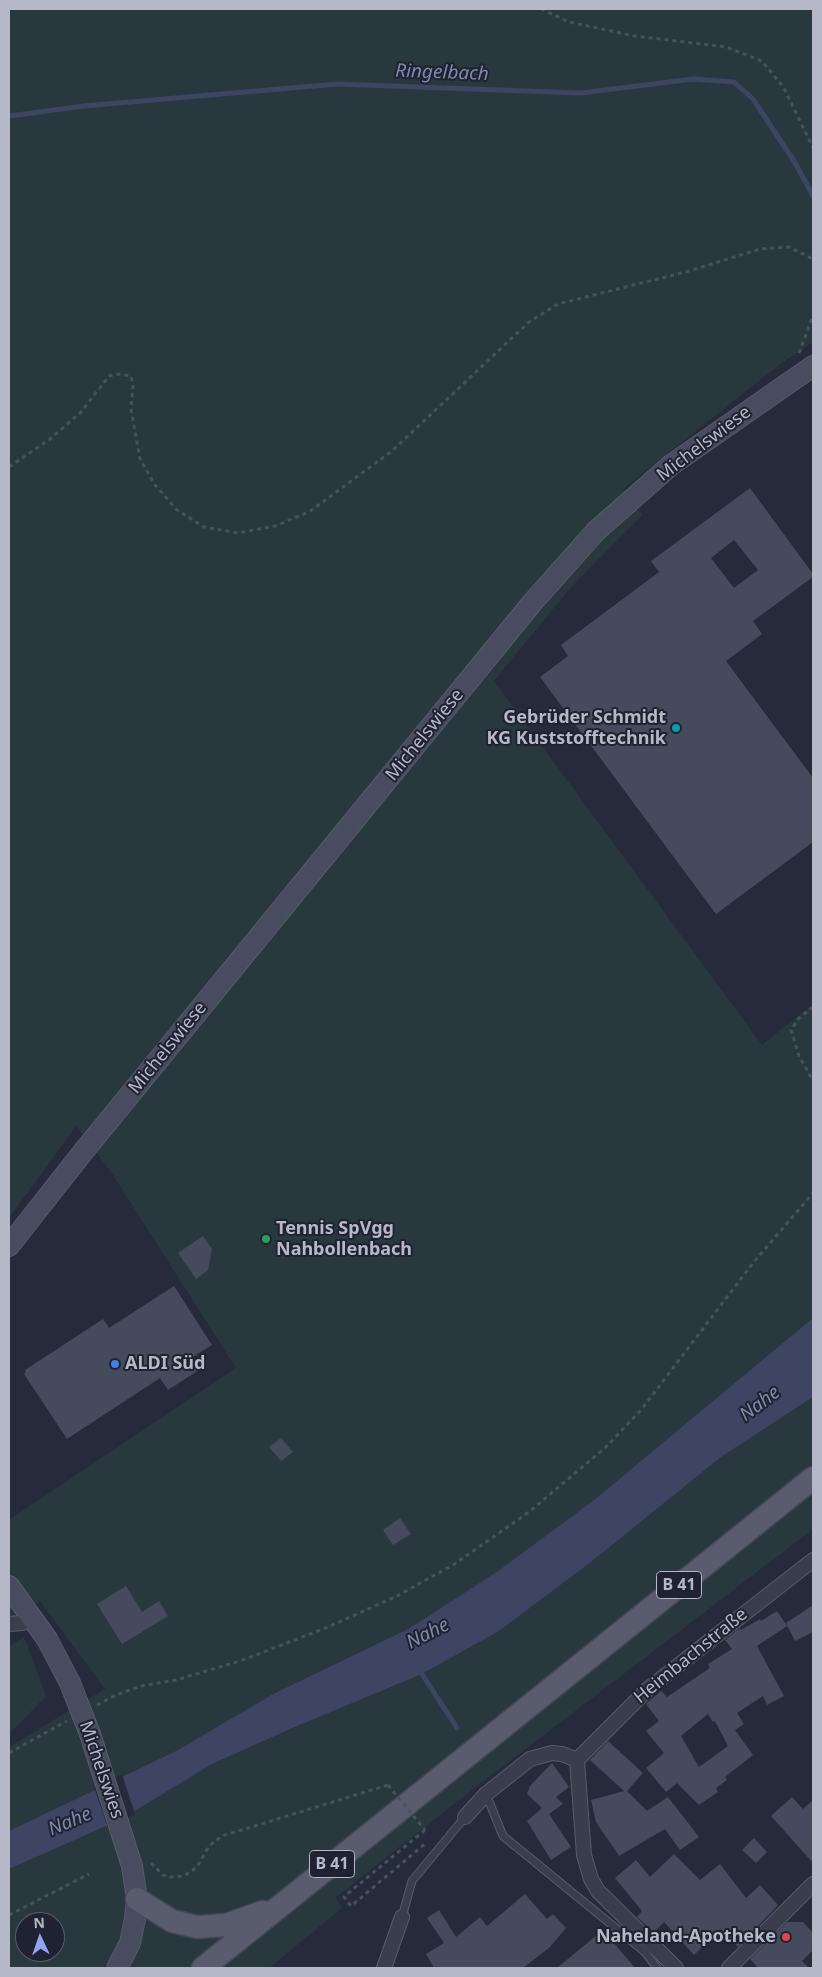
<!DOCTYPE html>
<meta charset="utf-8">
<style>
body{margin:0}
#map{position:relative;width:822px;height:1977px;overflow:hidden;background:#262b3c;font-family:"Noto Sans",sans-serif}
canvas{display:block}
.frame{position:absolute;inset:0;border:10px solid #b5b9c7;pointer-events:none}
.north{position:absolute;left:15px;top:1912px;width:50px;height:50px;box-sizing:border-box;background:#1e2231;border:1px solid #5a5e6d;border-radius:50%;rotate:357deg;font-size:14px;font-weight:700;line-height:20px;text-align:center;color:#b5b9c7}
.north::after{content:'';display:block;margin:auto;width:18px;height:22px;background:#92a3f0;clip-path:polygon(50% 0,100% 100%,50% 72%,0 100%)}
</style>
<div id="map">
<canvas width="822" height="1977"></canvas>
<div class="frame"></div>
<div class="north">N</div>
</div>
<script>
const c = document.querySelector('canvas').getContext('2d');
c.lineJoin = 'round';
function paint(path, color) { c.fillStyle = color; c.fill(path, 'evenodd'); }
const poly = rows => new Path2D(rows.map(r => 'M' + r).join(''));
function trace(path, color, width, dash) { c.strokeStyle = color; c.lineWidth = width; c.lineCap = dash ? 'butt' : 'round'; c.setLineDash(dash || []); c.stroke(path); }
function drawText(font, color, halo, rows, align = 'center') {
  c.font = font + ' "Noto Sans",sans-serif'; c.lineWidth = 4; c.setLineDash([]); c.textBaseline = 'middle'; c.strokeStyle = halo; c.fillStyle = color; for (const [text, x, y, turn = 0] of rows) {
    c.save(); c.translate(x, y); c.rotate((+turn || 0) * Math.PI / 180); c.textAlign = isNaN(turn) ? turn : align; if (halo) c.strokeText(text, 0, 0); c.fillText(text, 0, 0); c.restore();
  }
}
paint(poly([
 [9,9,813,9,813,342,780,364,623,489,642,515,571,587,494,681,762,1045,813,1004,813,1318,594,1500,498,1571,410,1628,273,1694,178,1750,9,1831,9,1747,105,1689,40,1601,9,1620,9,1520,236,1368,111,1172,76,1126,9,1218],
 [813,1397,813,1529,459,1800,335,1898,342,1908,269,1968,9,1968,9,1869,120,1820,212,1764,295,1727,422,1674,499,1631,591,1562,721,1457],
 [25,1922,55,1922,55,1952,25,1952],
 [24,1637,46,1696,9,1734,9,1647]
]), '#29383e');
paint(poly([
 [813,1318,813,1397,721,1457,591,1562,499,1631,422,1674,295,1727,212,1764,120,1820,9,1869,9,1831,178,1750,273,1694,410,1628,498,1571,594,1500]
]), '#3d4563');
paint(poly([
 [122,1774,135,1814,108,1828,94,1787]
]), '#262b3c');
trace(poly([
 [9,116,84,106,337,84,581,93,693,79,734,82,753,99,794,161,813,196],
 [422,1674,457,1728]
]), '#3d4563', 5);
paint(poly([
 [750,488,813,574,813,577,753,621,762,634,726,661,813,778,813,842,716,914,540,677,568,656,561,645,659,572,651,561],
 [734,540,758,570,734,588,711,558],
 [203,1236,212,1249,208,1270,196,1279,178,1253],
 [174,1286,212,1345,191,1358,199,1370,168,1390,160,1378,67,1439,24,1374,26,1372,25,1370,103,1319,109,1328],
 [281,1438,293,1452,281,1461,269,1447],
 [400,1518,411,1534,393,1545,383,1530],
 [126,1586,142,1612,159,1601,168,1616,122,1644,97,1604],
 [813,1605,813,1632,795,1641,786,1623],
 [777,1611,787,1626,757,1646,784,1696,767,1705,763,1696,737,1713,744,1724,735,1730,753,1755,725,1777,727,1780,716,1788,718,1792,699,1805,677,1783,666,1792,646,1768,664,1753,646,1731,659,1721,646,1704,661,1691,667,1697,710,1668,708,1664,732,1649,725,1640,740,1628,741,1630,760,1619,761,1621],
 [708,1714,713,1722,715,1721,728,1746,699,1767,681,1736],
 [608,1741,643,1773,627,1791,647,1811,668,1797,699,1837,680,1850,665,1829,619,1856,596,1822,591,1800,624,1791,590,1760],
 [552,1763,569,1787,556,1797,563,1804,549,1814,571,1847,551,1860,527,1821,542,1808,527,1794,530,1786],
 [792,1797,803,1809,813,1800,813,1863,771,1816],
 [754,1838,767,1852,756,1863,742,1850],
 [674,1854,700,1880,720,1864,746,1898,760,1885,778,1905,738,1947,721,1929,694,1955,664,1922,654,1932,637,1917,642,1911,615,1878,636,1860,650,1877],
 [525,1894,547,1919,553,1914,566,1928,550,1947,523,1968,434,1968,426,1954,444,1943,427,1918,439,1910,456,1937,480,1917,487,1926],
 [787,1922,803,1922,813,1933,813,1950,802,1961,809,1968,758,1968,750,1959],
 [603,1930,635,1968,557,1968]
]), '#454a5d');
const lane = poly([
 [486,1794,503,1836,645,1952,657,1968],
 [402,1917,412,1881,465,1817]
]);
const street = poly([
 [9,1624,22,1623,33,1618],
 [465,1817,486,1794,530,1759,552,1753,562,1754,577,1760],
 [384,1968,402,1917],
 [676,1968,598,1891,591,1879,584,1855,577,1760,648,1689,813,1560],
 [729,1968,813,1884]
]);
const secondary = poly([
 [9,1246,83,1152,532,603,596,531,671,465,813,366],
 [9,1586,47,1639,70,1683,90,1734,132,1866,137,1899,135,1919,130,1943,117,1968]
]);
const primary = poly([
 [137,1899,172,1921,197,1927,226,1925,263,1912],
 [203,1968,813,1478]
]);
trace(lane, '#575b6a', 9);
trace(street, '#575b6a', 16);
trace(secondary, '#575b6a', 22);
trace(primary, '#424655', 25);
trace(poly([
 [541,9,569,22,635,36,726,47,762,61,784,88,813,148],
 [799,353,813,316],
 [9,467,50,439,80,413,109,376,119,374,131,376,133,385,131,409,140,459,155,485,177,510,204,527,238,533,275,526,309,512,392,451,529,322,558,304,689,271,760,249,789,247,813,259],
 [813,1007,799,1018,791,1030,799,1056,813,1081],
 [97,1705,116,1695,141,1686,176,1680,243,1660,328,1627,397,1596,453,1565,529,1512,606,1447,641,1410,753,1263,813,1193],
 [9,1753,67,1721],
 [425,1830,346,1895,344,1897,351,1906,426,1843],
 [151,1863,163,1875,170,1877,184,1876,197,1867,209,1846,222,1836,388,1785],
 [9,1915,89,1874]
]), '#46535a', 3, [4, 4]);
trace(lane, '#393d4c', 7);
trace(street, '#393d4c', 14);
trace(secondary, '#484c5f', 20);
trace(primary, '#585c6c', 22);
trace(poly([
 [388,1785,425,1830]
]), '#46535a', 3, [4, 4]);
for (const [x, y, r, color] of [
 [676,728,5,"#0f9aa8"],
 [266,1239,5,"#2e9e5b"],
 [115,1364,5,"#3f7fe0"],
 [786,1937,5,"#e0444e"]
]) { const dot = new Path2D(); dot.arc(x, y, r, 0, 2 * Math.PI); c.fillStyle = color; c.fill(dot); trace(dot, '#1e2231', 2); }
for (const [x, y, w] of [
 [679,1585,45],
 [332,1864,45]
]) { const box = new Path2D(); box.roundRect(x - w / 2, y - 13.5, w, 27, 4); c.fillStyle = '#1e2231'; c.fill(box); trace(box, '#b5b9c7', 1); }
drawText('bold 16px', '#b5b9c7', null, [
 ["B 41",679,1585],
 ["B 41",332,1864]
]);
drawText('18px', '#b5b9c7', '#1e2231', [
 ["Michelswiese",704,444,-37],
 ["Michelswiese",425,735,-51],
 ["Michelswiese",168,1048,-51],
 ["Heimbachstraße",691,1656,-39],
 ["Michelswies",101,1770,71]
]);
drawText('bold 18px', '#b5b9c7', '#1e2231', [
 ["Gebrüder Schmidt",666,718],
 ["KG Kuststofftechnik",666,739],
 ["Tennis SpVgg",276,1229,"left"],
 ["Nahbollenbach",276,1250,"left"],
 ["ALDI Süd",125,1364,"left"],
 ["Naheland-Apotheke",776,1937]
], 'right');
drawText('italic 19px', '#7f89ac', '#1e2231', [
 ["Ringelbach",442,73,2],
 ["Nahe",760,1404,-37],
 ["Nahe",428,1634,-27],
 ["Nahe",70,1822,-23]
]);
</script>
